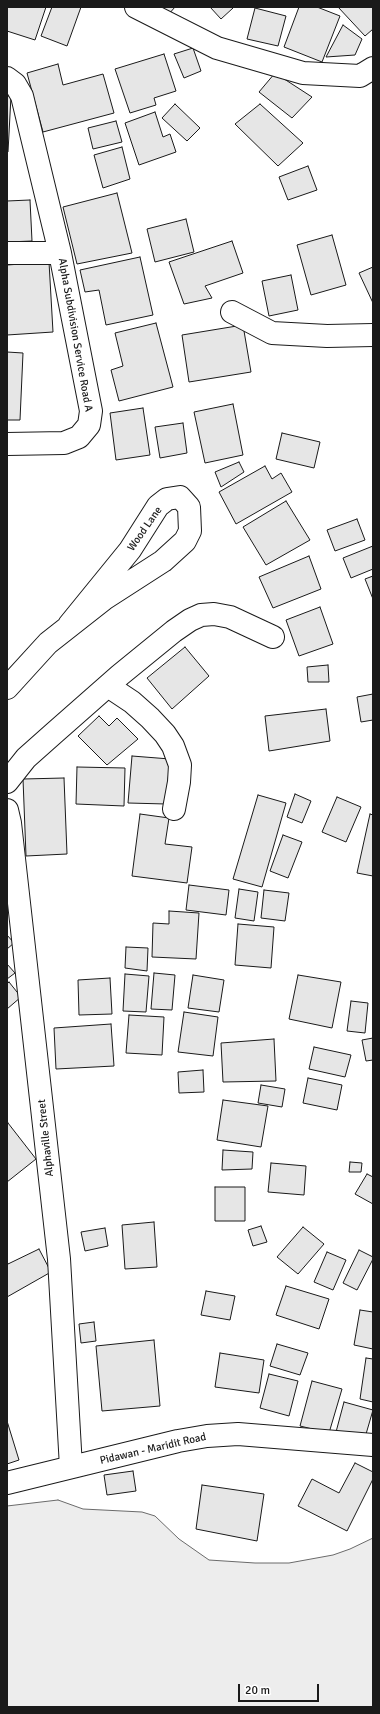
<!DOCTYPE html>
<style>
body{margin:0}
#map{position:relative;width:380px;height:1714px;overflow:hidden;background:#fff;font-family:Signika,sans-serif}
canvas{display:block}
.frame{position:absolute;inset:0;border:8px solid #1a1a1a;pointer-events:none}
.scale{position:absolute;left:238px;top:1684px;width:81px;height:18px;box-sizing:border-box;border:2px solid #1a1a1a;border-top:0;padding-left:5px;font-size:12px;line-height:14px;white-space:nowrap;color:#1a1a1a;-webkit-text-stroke:3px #fff;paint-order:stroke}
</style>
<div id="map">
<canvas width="380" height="1714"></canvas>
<div class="frame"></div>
<div class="scale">20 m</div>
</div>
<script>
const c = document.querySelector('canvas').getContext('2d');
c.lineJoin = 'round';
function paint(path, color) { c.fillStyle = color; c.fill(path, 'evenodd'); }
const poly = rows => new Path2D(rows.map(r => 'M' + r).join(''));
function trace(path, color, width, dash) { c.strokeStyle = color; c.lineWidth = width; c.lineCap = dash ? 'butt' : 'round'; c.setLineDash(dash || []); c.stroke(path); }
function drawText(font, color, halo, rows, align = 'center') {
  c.font = font + ' Signika,sans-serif'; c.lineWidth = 3; c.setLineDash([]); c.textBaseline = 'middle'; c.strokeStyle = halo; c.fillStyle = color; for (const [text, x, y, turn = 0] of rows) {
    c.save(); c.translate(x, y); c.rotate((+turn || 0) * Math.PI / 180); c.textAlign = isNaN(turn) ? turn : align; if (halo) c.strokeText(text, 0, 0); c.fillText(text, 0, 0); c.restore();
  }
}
const green = poly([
 [58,1500,83,1509,142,1512,155,1516,179,1539,209,1560,255,1563,289,1563,333,1555,350,1549,373,1538,373,1707,7,1707,7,1506,58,1500]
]);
paint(green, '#ededed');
trace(green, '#6a6a6a', 1);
const building = poly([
 [7,7,46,7,35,40,7,31,7,7],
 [52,7,81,7,67,46,41,36,52,7],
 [160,7,175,7,168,15,160,7],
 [210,7,232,7,233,8,221,19,210,7],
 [299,7,317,7,340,16,322,62,284,47,299,7],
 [338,7,373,7,373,29,365,36,338,7],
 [255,8,286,16,278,46,247,39,255,8],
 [343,25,362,39,355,55,326,57,343,25],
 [193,48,201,71,184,78,174,54,193,48],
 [164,54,176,91,154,98,156,105,130,113,115,69,164,54],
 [58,64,63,85,103,74,114,113,43,132,27,73,58,64],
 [275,73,312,97,292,118,259,92,275,73],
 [7,96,11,96,8,152,7,152,7,96],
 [175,104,200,128,187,141,162,118,175,104],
 [260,104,303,143,278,166,235,124,260,104],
 [155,112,163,137,170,134,176,152,139,165,125,123,155,112],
 [116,121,122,142,93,149,88,128,116,121],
 [122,147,130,179,103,188,94,155,122,147],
 [308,166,317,190,288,200,279,177,308,166],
 [117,193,132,253,77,264,63,207,117,193],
 [30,200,32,241,7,242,7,201,30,200],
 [186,219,194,252,155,262,147,229,186,219],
 [332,235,346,285,311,295,297,245,332,235],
 [232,241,243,273,205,286,212,298,184,304,169,262,232,241],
 [140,257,153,315,106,325,99,290,85,292,80,270,140,257],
 [49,262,53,332,7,335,7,265,49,262],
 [373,267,373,303,359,273,373,267],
 [291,275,298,310,269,316,262,281,291,275],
 [156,323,173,387,119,401,111,370,123,366,115,333,156,323],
 [243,325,251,372,189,382,182,335,243,325],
 [7,352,23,353,20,420,7,420,7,352],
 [233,404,243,455,205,463,194,412,233,404],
 [143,408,150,455,116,460,110,413,143,408],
 [183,423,187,453,160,458,155,427,183,423],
 [282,433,320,442,314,468,276,459,282,433],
 [239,462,244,472,221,487,215,472,239,462],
 [265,466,272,479,281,473,292,492,236,524,219,492,265,466],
 [286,501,310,540,266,565,243,527,286,501],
 [357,519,365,540,335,551,327,530,357,519],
 [373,546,373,569,351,578,343,558,373,546],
 [309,556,321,589,273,608,259,577,309,556],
 [373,576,373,599,365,579,373,576],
 [320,607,333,644,299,656,286,620,320,607],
 [185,647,209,676,172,709,147,678,185,647],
 [328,665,329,682,308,682,307,667,328,665],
 [373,694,373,720,361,722,357,697,373,694],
 [326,709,330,741,269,751,265,716,326,709],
 [99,716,109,726,117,718,138,739,107,765,78,736,99,716],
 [132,756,170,759,166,804,128,803,132,756],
 [77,767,125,768,124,806,76,804,77,767],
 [64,778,67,854,26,856,23,779,64,778],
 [295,794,311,801,302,823,287,817,295,794],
 [258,795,286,803,262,887,233,879,258,795],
 [337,797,361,807,346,842,322,832,337,797],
 [140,814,169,818,165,844,192,847,187,883,132,876,140,814],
 [370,814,373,815,373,876,357,873,370,814],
 [283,835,302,842,288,878,270,871,283,835],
 [189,885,229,890,226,915,186,910,189,885],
 [239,889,258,892,254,921,235,918,239,889],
 [264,890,289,893,285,921,261,918,264,890],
 [169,911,199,913,196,959,152,957,153,923,169,924,169,911],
 [238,924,274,927,271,968,235,965,238,924],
 [7,935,14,943,7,949,7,935],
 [126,947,148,948,147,971,125,968,126,947],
 [7,964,15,973,7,979,7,964],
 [154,973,175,975,172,1010,151,1009,154,973],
 [125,974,149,976,146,1012,123,1011,125,974],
 [193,975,224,980,219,1012,188,1008,193,975],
 [298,975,341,982,332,1028,289,1019,298,975],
 [110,978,112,1014,79,1015,78,980,110,978],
 [9,982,21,997,7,1009,7,984,9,982],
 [351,1001,368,1003,365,1033,347,1031,351,1001],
 [184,1012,218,1017,213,1056,178,1052,184,1012],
 [129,1015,164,1017,162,1055,126,1053,129,1015],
 [111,1024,114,1066,56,1069,54,1028,111,1024],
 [373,1038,373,1060,366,1061,362,1040,373,1038],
 [274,1039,276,1081,223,1082,221,1043,274,1039],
 [314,1047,351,1055,345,1077,309,1069,314,1047],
 [203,1070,204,1092,179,1093,178,1072,203,1070],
 [308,1078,342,1085,337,1110,303,1103,308,1078],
 [261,1085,285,1089,282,1107,258,1103,261,1085],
 [223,1100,268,1106,261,1147,217,1140,223,1100],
 [8,1123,36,1159,7,1182,7,1124,8,1123],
 [223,1150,253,1152,252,1169,222,1170,223,1150],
 [350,1162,362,1163,361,1172,349,1172,350,1162],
 [271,1163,306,1166,304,1195,268,1192,271,1163],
 [367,1174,373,1177,373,1204,355,1194,367,1174],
 [215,1187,245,1187,245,1221,215,1221,215,1187],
 [154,1222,157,1267,125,1269,122,1225,154,1222],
 [261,1226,267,1242,253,1246,248,1230,261,1226],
 [303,1227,324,1244,298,1274,277,1257,303,1227],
 [105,1228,108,1246,85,1251,81,1232,105,1228],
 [39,1249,51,1272,7,1297,7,1262,8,1264,39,1249],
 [359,1250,373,1257,373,1259,357,1290,343,1283,359,1250],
 [327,1252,346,1260,333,1290,314,1282,327,1252],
 [286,1286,329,1299,319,1329,276,1315,286,1286],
 [206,1291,235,1296,230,1320,201,1315,206,1291],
 [360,1310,373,1312,373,1349,354,1345,360,1310],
 [94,1322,96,1341,81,1343,79,1324,94,1322],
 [154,1340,160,1406,102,1411,96,1346,154,1340],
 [277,1344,308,1353,300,1375,270,1366,277,1344],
 [220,1353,264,1360,259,1393,215,1387,220,1353],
 [366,1358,373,1359,373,1402,360,1399,366,1358],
 [269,1374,298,1381,289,1416,260,1408,269,1374],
 [312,1381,342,1389,329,1433,300,1426,312,1381],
 [344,1402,373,1410,364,1441,336,1432,344,1402],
 [7,1421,19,1460,7,1464,7,1421],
 [355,1463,373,1472,373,1479,347,1531,298,1506,312,1479,339,1493,355,1463],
 [133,1471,136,1491,107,1495,104,1475,133,1471],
 [202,1485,264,1494,257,1541,196,1529,202,1485]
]);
paint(building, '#e6e6e6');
trace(building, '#1a1a1a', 1);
const minor = poly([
 [136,7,217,48,303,73,360,76,373,68],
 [7,78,15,84,22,96,60,253,91,411,89,425,79,437,64,443,7,444],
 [7,253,60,253],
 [232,312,272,333,327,336,373,335],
 [108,686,132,702,150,718,165,734,173,746,180,765,179,782,174,809],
 [7,688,48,643,104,599,163,561,185,541,190,531,189,507,180,497,167,499,158,506,130,550,69,625],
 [7,782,26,758,53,734,120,675,174,631,190,620,201,615,214,614,230,617,273,637],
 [7,810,10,823,59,1259,71,1467],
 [7,1483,178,1441,207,1436,238,1434,373,1445]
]);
trace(minor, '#1a1a1a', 24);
trace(minor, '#fff', 22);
drawText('11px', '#1a1a1a', '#fff', [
 ["Alpha Subdivision Service Road A",75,335,80],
 ["Wood Lane",145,529,-55],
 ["Alphaville Street",46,1138,-96],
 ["Pidawan - Maridit Road",153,1449,-13]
]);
</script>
